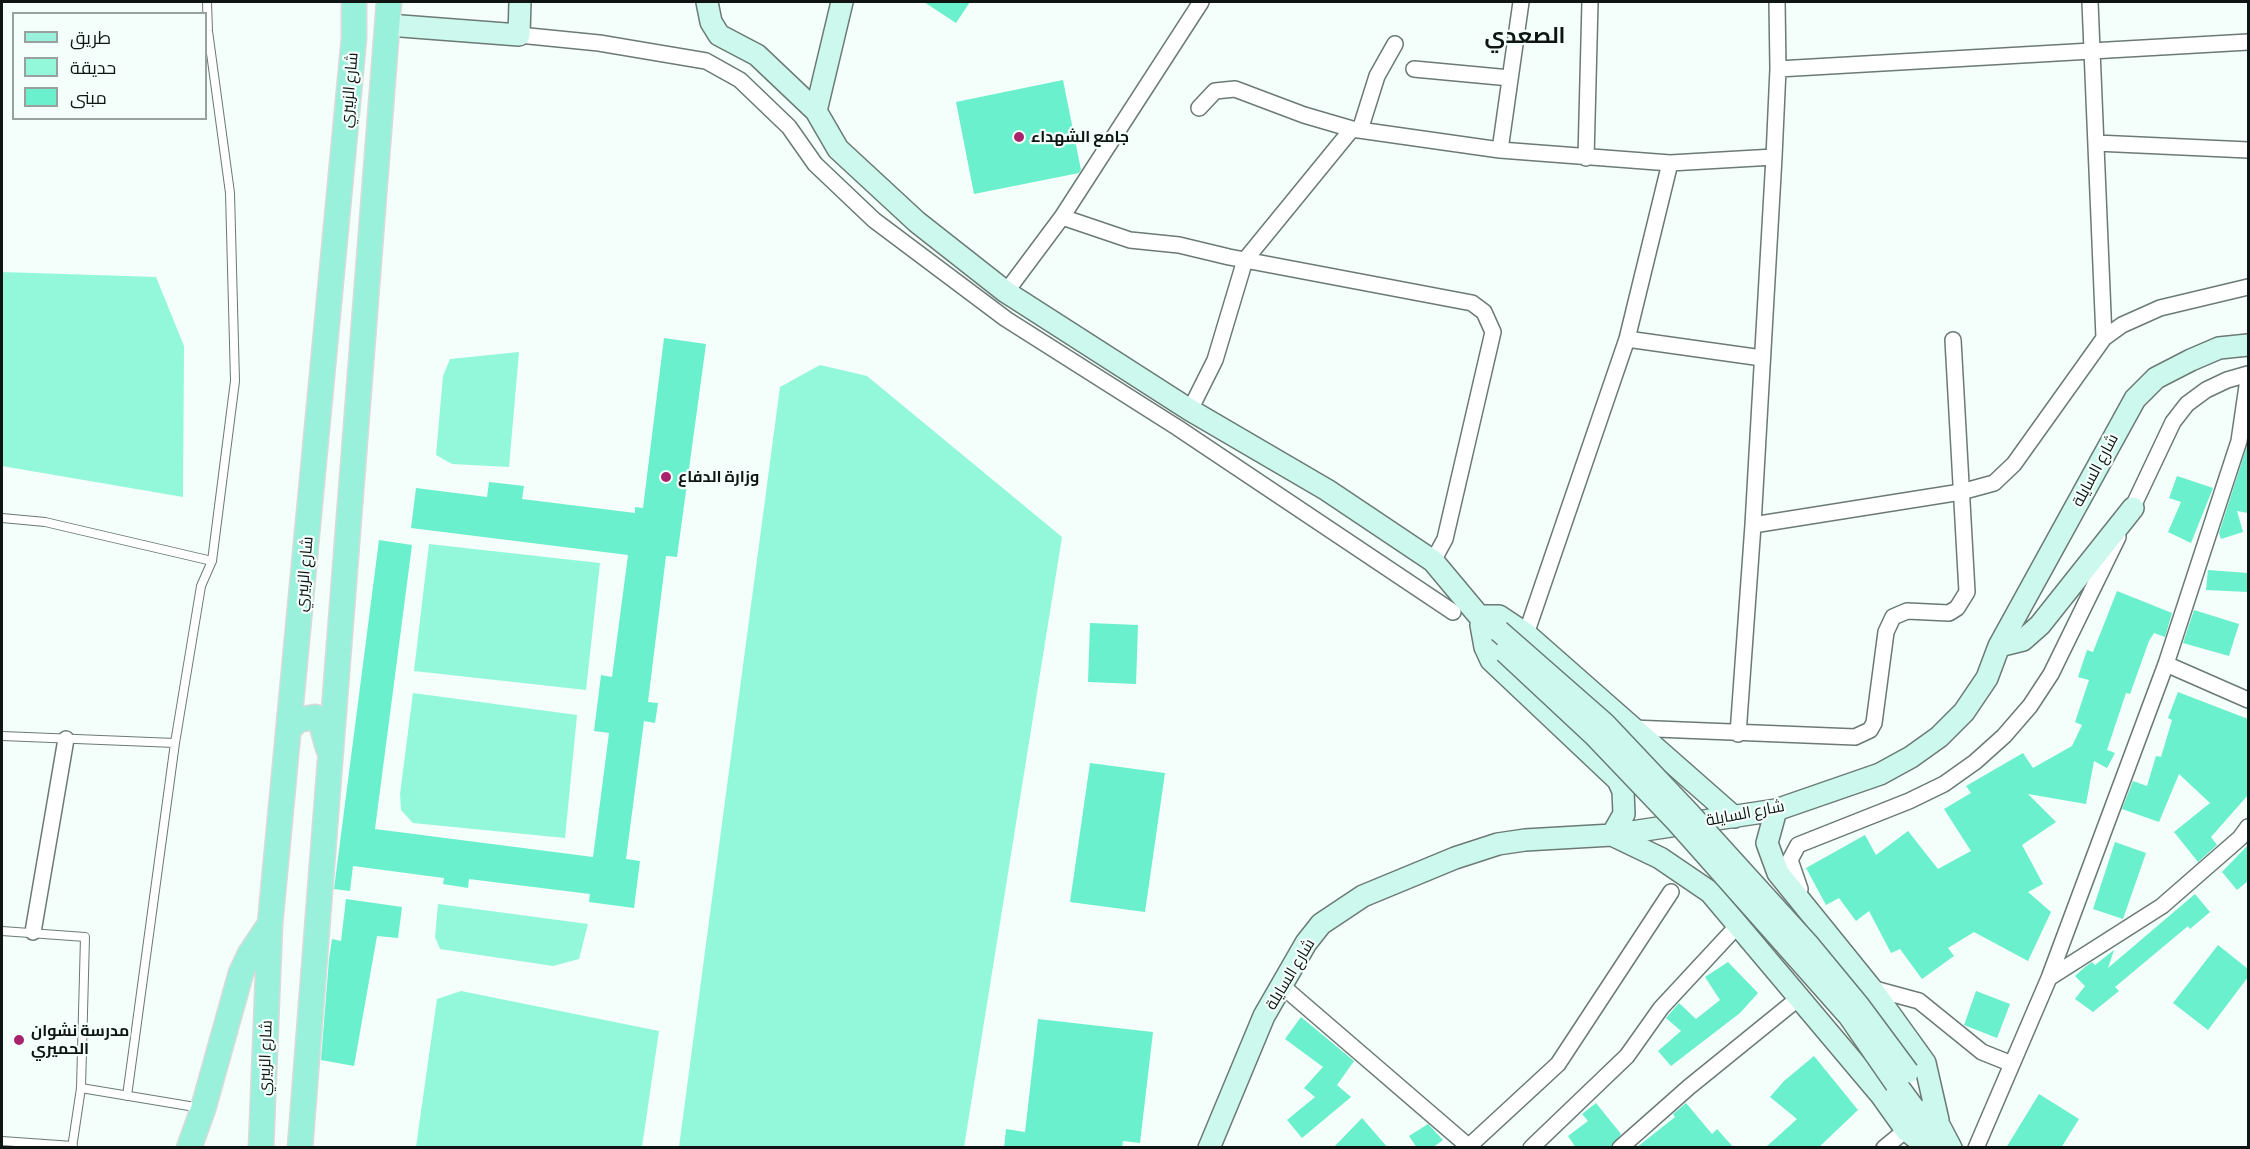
<!DOCTYPE html>
<meta charset="utf-8">
<style>
body{margin:0}
#map{position:relative;width:2250px;height:1149px;overflow:hidden;background:#f4fefb;font-family:Commissioner,Cairo,sans-serif}
canvas{display:block}
.frame{position:absolute;inset:0;border:3px solid #0f1513;pointer-events:none}
.legend{position:absolute;left:12px;top:12px;width:195px;height:108px;box-sizing:border-box;background:#f4fefb;border:2px solid #98a19e;margin:0;padding:8px 10px;list-style:none;font-size:18px;color:#0f1513}
.legend li{display:flex;align-items:center;gap:12px;height:30px}
.legend b{width:30px;border:2px solid #98a19e}
</style>
<div id="map">
<canvas width="2250" height="1149"></canvas>
<div class="frame"></div>
<ul class="legend">
<li><b style="height:8px;background:#99f1db"></b>طريق</li>
<li><b style="height:16px;background:#93f8da"></b>حديقة</li>
<li><b style="height:16px;background:#6af0cc"></b>مبنى</li>
</ul>
</div>
<script>
const c = document.querySelector('canvas').getContext('2d');
c.lineJoin = 'round';
function paint(path, color) { c.fillStyle = color; c.fill(path, 'evenodd'); }
const poly = rows => new Path2D(rows.map(r => 'M' + r).join(''));
function trace(path, color, width, dash) { c.strokeStyle = color; c.lineWidth = width; c.lineCap = dash ? 'butt' : 'round'; c.setLineDash(dash || []); c.stroke(path); }
function drawText(font, color, halo, rows, align = 'center') {
  c.font = font + ' Commissioner,Cairo,sans-serif'; c.lineWidth = 4.5; c.setLineDash([]); c.textBaseline = 'middle'; c.strokeStyle = halo; c.fillStyle = color; for (const [text, x, y, turn = 0] of rows) {
    c.save(); c.translate(x, y); c.rotate((+turn || 0) * Math.PI / 180); c.textAlign = isNaN(turn) ? turn : align; if (halo) c.strokeText(text, 0, 0); c.fillText(text, 0, 0); c.restore();
  }
}
paint(poly([
 [2,272,156,277,184,346,183,497,2,466],
 [519,352,509,467,452,464,436,455,443,376,450,359],
 [820,365,867,376,1062,537,964,1147,679,1147,780,387],
 [429,544,600,563,586,690,414,671],
 [413,693,577,715,565,838,413,823,401,810,400,794],
 [438,904,588,924,579,959,553,966,440,949,435,937],
 [461,991,659,1031,642,1147,416,1147,437,999]
]), '#93f8da');
paint(poly([
 [924,2,970,2,956,23],
 [1063,80,1081,170,1079,173,974,194,956,102],
 [664,338,706,344,677,557,666,556,648,702,658,703,655,723,644,721,626,859,640,861,634,908,589,902,590,894,469,879,468,888,443,884,444,878,353,866,350,891,334,889,379,540,412,545,375,829,593,857,609,733,594,731,601,675,612,677,628,555,411,528,416,488,487,497,489,482,524,486,522,499,635,513,635,507,643,508],
 [2248,443,2248,513,2237,511,2243,532,2221,539,2219,533],
 [2177,476,2213,488,2191,543,2168,532,2181,502,2169,498],
 [2208,570,2248,573,2248,592,2206,590],
 [2117,591,2172,613,2165,637,2154,633,2149,641,2130,694,2126,693,2107,750,2115,753,2107,768,2094,761,2086,804,2028,794,2056,822,2022,845,2043,884,2028,892,2051,912,2028,961,1974,932,1948,948,1954,956,1922,979,1900,949,1891,953,1869,911,1856,921,1839,898,1826,905,1806,868,1865,835,1876,855,1908,831,1938,869,1971,851,1944,809,1971,793,1966,786,2023,753,2033,768,2072,746,2082,725,2075,722,2089,680,2078,677,2087,650,2093,652],
 [2194,610,2239,624,2229,656,2183,643],
 [1090,623,1138,625,1136,684,1088,682],
 [2178,692,2248,719,2248,795,2211,837,2217,845,2198,862,2174,832,2210,803,2179,774,2159,822,2122,809,2133,781,2147,786,2156,756,2161,757,2172,720,2168,718],
 [1090,763,1165,773,1145,912,1070,902],
 [2115,842,2146,853,2123,919,2093,909],
 [2248,845,2248,881,2237,890,2222,872],
 [2195,894,2210,912,2190,929,2188,926,2115,987,2119,991,2093,1012,2075,999,2085,986,2075,976,2085,967,2092,962,2095,965,2114,950,2108,968],
 [346,899,402,907,398,938,377,936,354,1066,321,1060,329,959,332,939,341,941],
 [2218,945,2248,969,2248,977,2208,1030,2173,1003],
 [1728,962,1758,993,1740,1013,1671,1066,1658,1051,1681,1031,1666,1018,1679,1003,1696,1019,1720,1000,1705,977],
 [1976,991,2010,1004,1997,1038,1964,1025],
 [1301,1017,1354,1061,1337,1085,1351,1097,1302,1138,1287,1120,1315,1097,1304,1088,1323,1067,1285,1039],
 [1038,1019,1153,1032,1140,1143,1123,1141,1122,1148,1004,1148,1006,1129,1025,1132],
 [1814,1056,1858,1110,1818,1148,1765,1148,1797,1119,1770,1097,1784,1081],
 [2039,1094,2079,1119,2061,1148,2006,1148],
 [1596,1103,1621,1134,1611,1148,1576,1148,1568,1136,1588,1121,1582,1114],
 [1686,1103,1712,1134,1717,1129,1734,1148,1636,1148,1675,1117,1673,1114],
 [1362,1118,1388,1148,1333,1148],
 [1428,1124,1443,1140,1432,1148,1417,1148,1409,1136]
]), '#6af0cc');
const lane = poly([
 [2,518,45,522,212,561],
 [2,736,175,743],
 [2,931,85,937,81,1088,72,1148],
 [81,1088,201,1108],
 [127,1096,175,743,201,586,212,561,235,381,230,193,208,31,207,2],
 [2,1141,73,1146]
]);
const street = poly([
 [2090,2,2104,338],
 [519,35,599,43,706,61,740,80,789,127,815,164,874,220,1006,319,1178,428,1453,612],
 [1414,69,1510,78],
 [1778,69,2248,42],
 [1199,108,1215,91,1235,89,1304,115,1352,129,1500,150,1670,163,1774,157],
 [1360,130,1377,76,1395,44],
 [2096,143,2248,150],
 [1500,150,1521,2],
 [1586,158,1590,2],
 [1062,217,1130,240,1179,245,1229,257,1472,303,1484,312,1493,332,1445,539,1433,561],
 [1006,292,1062,217,1201,2],
 [1627,339,1762,358],
 [1190,410,1215,360,1245,260,1352,129],
 [2129,515,2173,422,2187,404,2206,390,2227,380,2248,374],
 [1753,525,1961,492,1994,483,2014,464,2104,338,2122,325,2160,308,2248,287],
 [1526,634,1627,339,1670,163],
 [2166,664,2248,700],
 [1632,728,1855,737,1870,730,1874,723,1886,632,1893,617,1907,611,1949,613,1957,608,1967,592,1953,340],
 [1738,734,1753,525,1774,157,1778,69,1777,2],
 [1798,896,1800,889,1790,860,1798,845,1909,801,1944,784,1975,762,2004,736,2030,706,2051,674,2118,537],
 [33,932,66,739],
 [2049,978,2162,906,2240,838,2248,827],
 [1281,985,1468,1146],
 [1871,988,1919,1001,1982,1052,2012,1064],
 [1467,1148,1558,1064,1671,892],
 [1531,1148,1627,1056,1661,1008,1739,924],
 [1620,1148,1689,1087,1800,997],
 [1884,1148,1906,1130],
 [1976,1148,2049,978,2166,664,2239,441,2248,379]
]);
const secondary = poly([
 [707,2,711,22,719,35,757,55,816,111],
 [842,2,816,111,838,149,917,222,1006,292,1190,410,1327,490,1433,561,1479,616,1492,638],
 [388,25,519,35,520,2],
 [1479,616,1499,616,1526,634,1734,817],
 [1481,625,1485,647,1491,660,1618,780,1623,791,1624,814,1612,835],
 [1999,646,2023,640,2040,625,2133,508],
 [1776,810,1767,843,1778,873,1871,988,1925,1063,1938,1120],
 [1612,835,1660,858,1710,892,1881,1095,1906,1130,1929,1148],
 [1896,1084,1933,1134],
 [1930,1108,1951,1148],
 [1209,1148,1264,1016,1306,943,1321,924,1363,896,1455,858,1498,844,1525,840,1612,835,1776,810,1880,774,1911,757,1939,737,1964,712,1987,678,1999,646,2135,399,2156,378,2191,360,2219,348,2248,345]
]);
const primary = poly([
 [290,728,298,720,315,717,321,723,328,748],
 [189,1148,203,1109,241,973,250,954,270,924],
 [261,1148,270,924,354,38,354,2],
 [300,1148,389,2]
]);
trace(lane, '#6b7a75', 10);
trace(street, '#6b7a75', 18);
trace(secondary, '#6b7a75', 24);
trace(primary, '#d9dad9', 27);
trace(lane, '#fff', 8);
trace(street, '#fff', 15);
trace(secondary, '#ccf8ed', 21);
trace(primary, '#99f1db', 24);
const secondaryBridge = poly([
 [1499,631,1605,724,1689,813,1807,943,1859,1006,1908,1072],
 [1505,652,1594,735,1677,822,1849,1016,1896,1084]
]);
trace(secondaryBridge, '#6b7a75', 24, []);
trace(secondaryBridge, '#ccf8ed', 21);
for (const [x, y, r, color] of [
 [1019,137,6,"#a9236c"],
 [666,477,6,"#a9236c"],
 [19,1040,6,"#a9236c"]
]) { const dot = new Path2D(); dot.arc(x, y, r, 0, 2 * Math.PI); c.fillStyle = color; c.fill(dot); trace(dot, '#f4fefb', 2); }
drawText('16px', '#0f1513', '#f4fefb', [
 ["شارع الزبيري",349,90,-85],
 ["شارع السايلة",2095,470,-62],
 ["شارع الزبيري",304,574,-85],
 ["شارع السايلة",1745,813,-11],
 ["شارع السايلة",1290,974,-59],
 ["شارع الزبيري",265,1058,-88]
]);
drawText('bold 16px', '#0f1513', '#f4fefb', [
 ["جامع الشهداء",1031,137],
 ["وزارة الدفاع",678,477],
 ["مدرسة نشوان",31,1031],
 ["الحميري",31,1049]
], 'left');
drawText('bold 22px', '#0f1513', '#f4fefb', [
 ["الصعدي",1525,36]
]);
</script>
